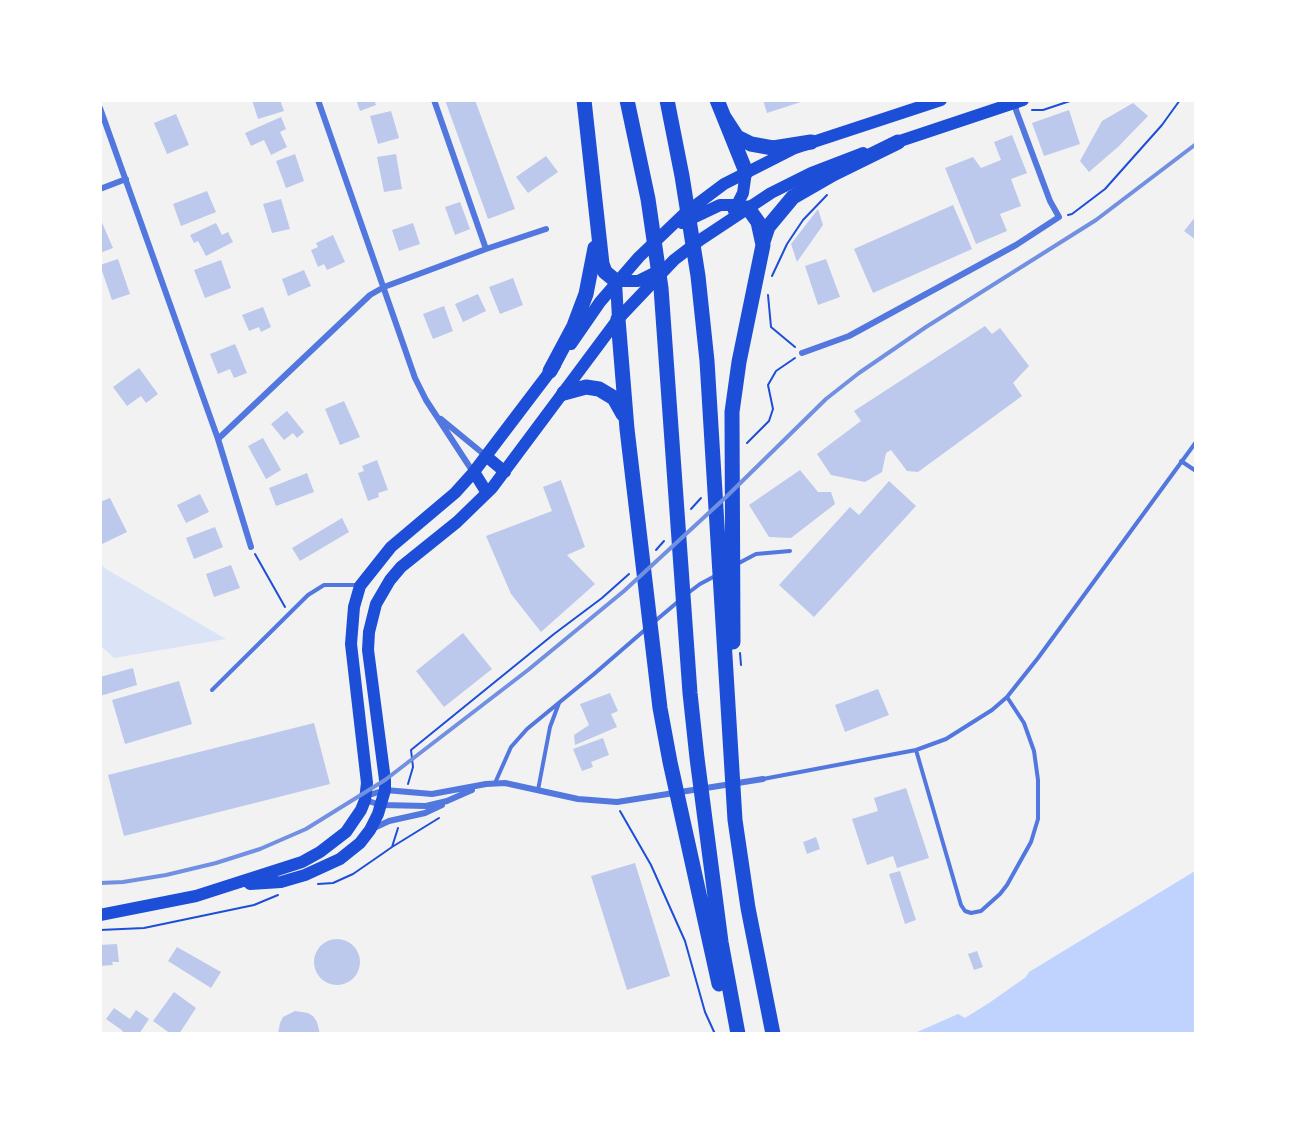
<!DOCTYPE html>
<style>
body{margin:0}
#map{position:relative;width:1296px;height:1134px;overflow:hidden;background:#f2f2f2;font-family:"Source Serif 4",serif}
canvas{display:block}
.frame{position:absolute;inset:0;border:102px solid #fff;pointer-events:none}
</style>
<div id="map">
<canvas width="1296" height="1134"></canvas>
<div class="frame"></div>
</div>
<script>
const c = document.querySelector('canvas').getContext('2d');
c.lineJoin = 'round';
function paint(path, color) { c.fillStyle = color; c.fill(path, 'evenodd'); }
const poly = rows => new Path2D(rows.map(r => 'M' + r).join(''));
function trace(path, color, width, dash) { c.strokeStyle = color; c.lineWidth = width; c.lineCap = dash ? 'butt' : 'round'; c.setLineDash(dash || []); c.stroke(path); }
paint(poly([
 [100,563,106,569,226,639,114,658,101,646]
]), '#dbe4f7');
paint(poly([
 [1195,871,1195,1033,915,1033,958,1014,965,1018,989,1003,1026,977,1029,972]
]), '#bfd3fe');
paint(poly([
 [252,100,280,100,284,111,258,119],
 [356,100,374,100,376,105,360,111],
 [445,100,475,100,515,209,488,219],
 [763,100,804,100,804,101,767,113],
 [1133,103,1148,116,1119,146,1089,172,1080,161,1102,121],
 [1069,110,1080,144,1044,156,1032,123],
 [391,111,399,138,378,144,370,116],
 [176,114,189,145,167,154,154,123],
 [281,117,286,129,280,132,287,147,271,155,264,140,251,146,245,133],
 [1012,135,1027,173,1011,179,1021,206,1000,214,1007,231,976,244,945,168,973,157,981,168,1001,160,994,142],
 [295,154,304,181,286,188,276,161],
 [396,154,402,189,384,192,377,157],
 [546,156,558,172,528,193,516,177],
 [207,191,216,212,181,226,173,204],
 [281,199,290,229,272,233,263,204],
 [460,202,470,229,455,235,445,207],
 [953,205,972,249,873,293,854,249],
 [818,209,823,225,797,262,791,244],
 [1196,216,1196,240,1184,231],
 [100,218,113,248,100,253],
 [216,223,222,235,228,232,233,242,206,256,198,241,194,243,190,235],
 [413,223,420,244,399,251,392,230],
 [333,235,345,262,327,270,324,264,318,267,311,250,318,247,316,243],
 [118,259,130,294,112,300,100,265],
 [826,259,840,297,818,305,805,266],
 [221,260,231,288,205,298,194,270],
 [304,270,311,286,288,296,282,279],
 [513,278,523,305,500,314,489,287],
 [478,294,486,311,463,322,455,304],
 [444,306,453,331,433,339,423,314],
 [263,307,271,327,261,332,259,327,249,331,242,315],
 [985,326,992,334,1000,328,1029,366,1013,383,1022,396,918,472,907,471,891,450,886,453,882,472,865,482,831,475,817,454,861,421,854,411],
 [235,344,247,373,234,378,230,369,218,374,210,354],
 [139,368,158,394,146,403,141,396,127,406,113,387],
 [344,401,360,437,340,445,325,409],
 [287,411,304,432,297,438,293,433,284,440,271,424],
 [263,438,281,470,266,479,248,446],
 [377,460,388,490,378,493,379,497,368,501,358,473,364,471,362,466],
 [800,470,818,492,831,492,835,504,791,538,769,537,749,505],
 [307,473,314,492,276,506,269,488],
 [561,480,585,547,567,555,595,584,541,632,511,594,486,536,552,511,543,487],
 [889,481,916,506,814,617,779,585,850,507,859,515],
 [200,494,209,512,186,523,177,505],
 [110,498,127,532,100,545,100,502],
 [342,518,349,532,300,561,292,548],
 [215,527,223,547,194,559,186,538],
 [231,565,240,588,214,597,206,574],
 [463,633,492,669,444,707,416,671],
 [133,668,137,685,100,696,100,677],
 [179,681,192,724,125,744,112,700],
 [878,689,889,715,845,732,835,705],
 [610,693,618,711,611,714,617,727,575,745,574,735,589,725,580,704],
 [314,723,330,784,124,836,108,775],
 [603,738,609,755,591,762,593,767,582,771,573,749],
 [906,788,929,858,897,868,893,856,867,865,852,819,878,811,874,798],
 [816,837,820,849,807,854,803,842],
 [635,863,670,976,627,990,591,876],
 [900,871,916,920,905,924,889,874],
 '314 962a23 23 0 1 1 46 0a23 23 0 1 1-46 0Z',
 [117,944,119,962,112,962,113,965,100,966,100,945],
 [177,947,221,972,211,988,168,961],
 [977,951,983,967,974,970,968,954],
 [174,992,196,1008,179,1034,171,1034,153,1021],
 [114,1008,130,1019,136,1010,149,1019,139,1034,121,1034,123,1031,106,1019],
 [295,1011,308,1013,313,1016,317,1022,320,1034,278,1034,280,1023,283,1017]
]), '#bdc9ec');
trace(poly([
 [1032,110,1043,110,1073,100],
 [1068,215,1072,214,1105,189,1162,125,1180,100],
 [772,276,787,244,803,220,827,195],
 [768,295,771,327,795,347],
 [747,443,769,421,773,409,768,385,776,371,795,358],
 [691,509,701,498],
 [656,550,664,541],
 [255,554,285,607],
 [740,653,741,665],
 [408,784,413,767,411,750,554,634,602,598,629,574],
 [620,811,651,865,685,941,705,1012,715,1034],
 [392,847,439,818],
 [318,884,333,883,353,874,382,854,392,847,398,828],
 [100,930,144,928,254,905,278,895]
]), '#1d4ed8', 2);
trace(poly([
 [1181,461,1196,471],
 [737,564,756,554,790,551],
 [688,593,700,584,717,575],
 [654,622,680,600],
 [212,690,308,595,324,585,357,585],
 [916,750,961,905,965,911,971,913,981,911,1000,894,1007,885,1031,842,1038,819,1038,780,1034,751,1024,723,1007,697],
 [763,779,916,750,946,739,992,710,1007,697,1038,658,1196,442],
 [495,783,511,747,527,729,594,674,646,629],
 [538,790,550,727,559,703]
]), '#5277de', 4);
trace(poly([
 [318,100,415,378,426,400,473,472],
 [434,100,486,249],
 [100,108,218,439,251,547],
 [100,189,126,179],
 [802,353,849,336,1016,245,1059,217,1050,201,1016,110,1016,103],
 [441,419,486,456],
 [218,439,370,295,384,287,486,249,546,229],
 [366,796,385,790,432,794,486,784,505,783,578,799,617,802,763,779],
 [365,800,381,805,426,806,447,801,472,790],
 [372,829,389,821,425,813,442,805]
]), '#5277de', 6);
trace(poly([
 [891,144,1023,100],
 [734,211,743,193,746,172],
 [682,223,720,205,738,205,748,208],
 [616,281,638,281,658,271],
 [616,281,618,319],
 [571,344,600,302,639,257,684,214,724,184,795,148,941,100],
 [486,456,505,472],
 [474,472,487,493],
 [250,884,281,882,305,875,340,859,360,843,370,830,378,814,385,790,385,780,368,650,369,632,376,604,390,580,401,567,457,522,492,488,618,319,674,260,700,240,771,193,811,173,863,153],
 [100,915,196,896,302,862,320,852,346,832,361,810,365,800,367,783,351,644,354,607,360,586,391,547,455,493,473,473,555,365]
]), '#1d4ed8', 12);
trace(poly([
 [584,100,602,264,605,272,616,281],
 [627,100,648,199,661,288,690,693,697,758,721,942,738,1034],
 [667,100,682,176,698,276,707,361,735,820,748,908,773,1034],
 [717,100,746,172],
 [724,117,737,137,751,144,773,148,811,142],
 [763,242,768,227,793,197,833,174,898,142],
 [618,319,627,429,660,708,670,762,719,984],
 [550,371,574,326,586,294,595,248],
 [564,393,586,387,599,389,614,398,623,414],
 [733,642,732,412,739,362,763,245,758,222,748,208]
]), '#1d4ed8', 15);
trace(poly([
 [100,883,123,882,166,875,216,863,260,849,306,829,385,780,528,670,624,591,725,498,826,399,859,373,926,327,1096,220,1196,144]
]), '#7290e2', 4);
</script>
